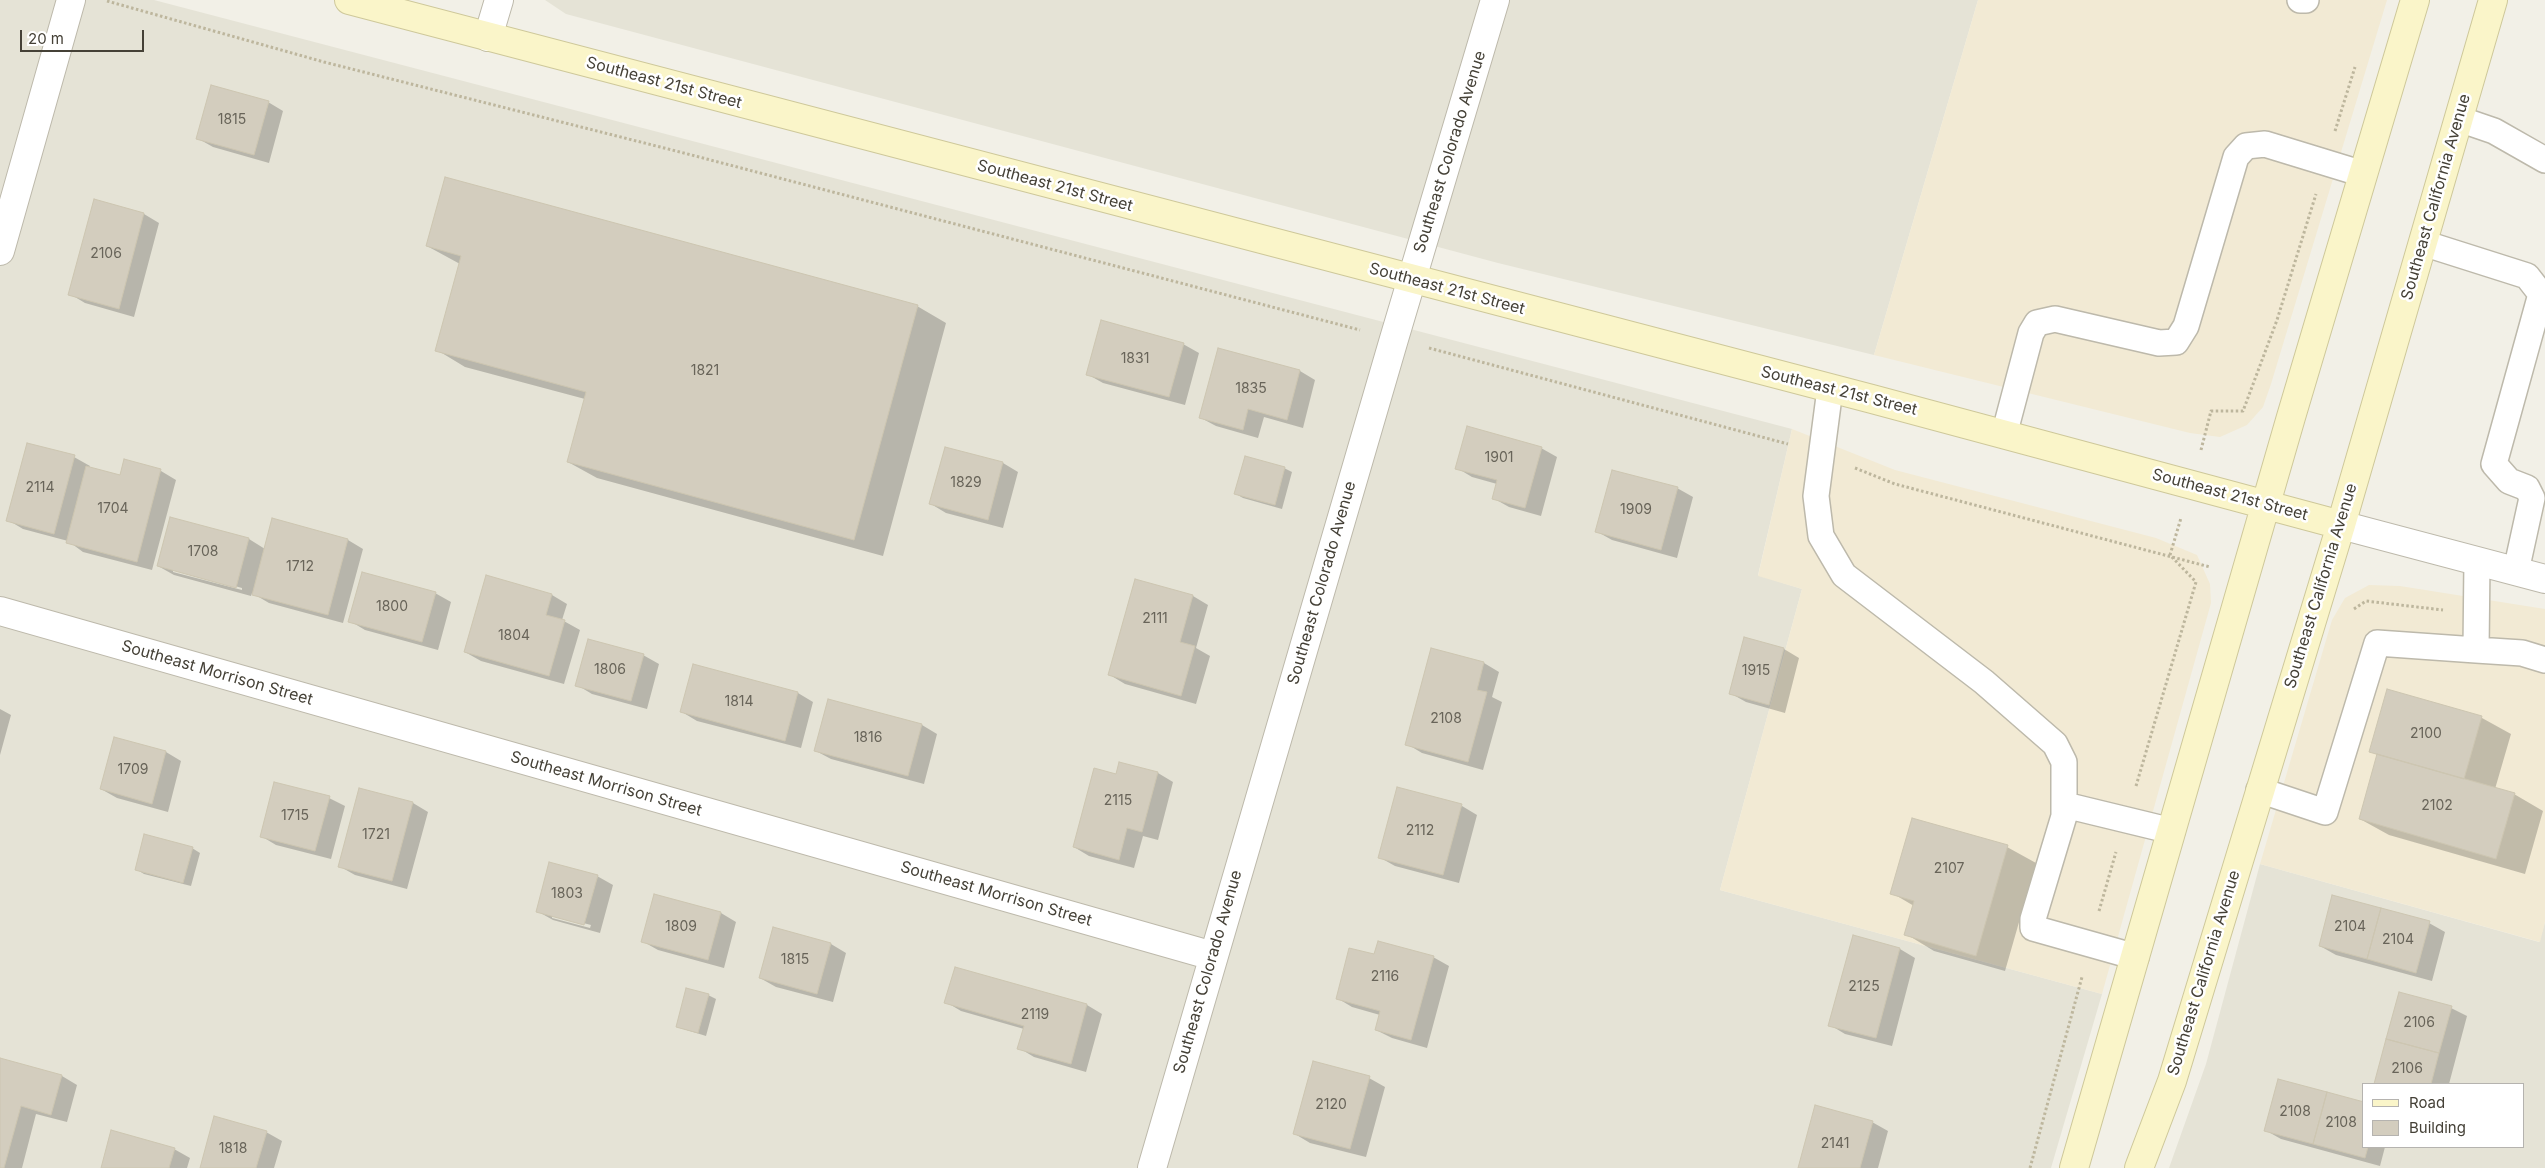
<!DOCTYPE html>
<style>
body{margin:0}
#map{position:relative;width:2545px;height:1168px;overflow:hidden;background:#f2f0e7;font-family:Inter,sans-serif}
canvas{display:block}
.legend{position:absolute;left:2362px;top:1083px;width:162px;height:65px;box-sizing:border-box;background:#fff;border:1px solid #b5b3af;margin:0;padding:6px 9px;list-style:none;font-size:15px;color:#454137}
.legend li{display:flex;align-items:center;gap:10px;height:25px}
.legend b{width:25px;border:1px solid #b5b3af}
.scale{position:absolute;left:20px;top:30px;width:124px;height:22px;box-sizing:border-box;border:2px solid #454137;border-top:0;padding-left:6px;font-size:15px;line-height:18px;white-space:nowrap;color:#454137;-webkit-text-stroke:4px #fff;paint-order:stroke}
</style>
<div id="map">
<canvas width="2545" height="1168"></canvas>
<ul class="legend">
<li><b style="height:6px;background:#faf5c9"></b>Road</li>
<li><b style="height:14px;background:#d3cdbe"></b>Building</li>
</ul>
<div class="scale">20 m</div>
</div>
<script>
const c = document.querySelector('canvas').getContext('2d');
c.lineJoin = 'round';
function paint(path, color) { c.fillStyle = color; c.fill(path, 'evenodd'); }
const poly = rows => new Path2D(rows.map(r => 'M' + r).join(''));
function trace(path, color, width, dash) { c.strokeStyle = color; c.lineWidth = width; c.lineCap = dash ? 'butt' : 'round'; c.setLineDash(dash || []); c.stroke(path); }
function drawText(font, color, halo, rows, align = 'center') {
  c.font = font + ' Inter,sans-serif'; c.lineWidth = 5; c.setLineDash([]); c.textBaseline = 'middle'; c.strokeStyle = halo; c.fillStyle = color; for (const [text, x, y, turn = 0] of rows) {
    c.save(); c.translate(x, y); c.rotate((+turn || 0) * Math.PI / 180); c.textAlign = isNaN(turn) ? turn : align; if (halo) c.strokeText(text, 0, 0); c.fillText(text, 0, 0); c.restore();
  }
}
paint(poly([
 [0,0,154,0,1792,429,1758,575,1802,589,1720,890,2102,994,2051,1168,0,1168],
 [545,0,1978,0,1874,355,1498,263,566,14],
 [2260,864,2539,942,2545,922,2545,1168,2169,1168,2206,1064],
 [2364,1084,2524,1084,2524,1147,2364,1147]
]), '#e5e3d6');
paint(poly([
 [1978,0,2387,0,2271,384,2263,407,2247,425,2220,437,2190,433,1874,355],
 [1792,429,1895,470,2156,538,2197,555,2210,584,2211,603,2102,994,1720,890,1802,589,1758,576],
 [2369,585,2400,586,2545,609,2545,922,2540,942,2260,864,2332,620,2345,598]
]), '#f2ead4');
paint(poly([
 [268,102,283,111,269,163,213,147,197,138],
 [144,214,159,223,134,317,85,303,70,294],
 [427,246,917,306,946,323,883,556,597,478,568,462,585,399,465,367,437,350,460,264],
 [1183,344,1199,353,1185,405,1103,383,1087,374],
 [1219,349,1300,371,1315,380,1303,428,1264,417,1258,438,1216,426,1201,418],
 [945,448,1003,463,1018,472,1003,528,946,513,931,504],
 [1541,448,1557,457,1541,516,1509,507,1493,498,1497,484,1472,477,1457,468],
 [74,457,90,466,89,468,121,476,125,461,161,471,176,480,152,570,83,552,68,541,23,529,8,520],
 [1284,468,1292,472,1282,509,1243,498,1236,494],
 [1677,488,1693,497,1677,558,1612,540,1596,531],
 [273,520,348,540,363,549,343,623,269,603,252,593,251,596,174,575,158,566,249,539,265,549],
 [173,569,242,588,242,590,173,572],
 [1136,580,1193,596,1208,605,1196,648,1210,656,1196,704,1125,684,1110,675],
 [435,593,451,602,438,650,365,630,350,621],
 [552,595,567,604,562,620,580,630,564,684,481,661,465,652],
 [1745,639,1784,649,1799,658,1785,713,1746,702,1730,693],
 [643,655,659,664,647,709,592,694,577,685],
 [1484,663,1499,672,1492,697,1502,702,1483,770,1422,753,1407,744],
 [694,665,798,693,813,702,801,748,697,721,682,712],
 [2388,690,2482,718,2511,734,2495,789,2514,794,2543,811,2525,874,2389,835,2360,819,2378,755,2371,751],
 [829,700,922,725,937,734,924,784,831,759,816,751],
 [0,709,11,715,0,755],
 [115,739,166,752,181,761,168,812,117,798,101,789],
 [1120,763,1158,773,1173,782,1158,840,1143,836,1134,868,1089,856,1074,847,1117,776],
 [329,798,345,806,331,859,276,845,261,836],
 [413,803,428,812,407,889,355,875,339,866],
 [1462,806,1477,815,1459,883,1395,866,1379,857],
 [2007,847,2036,863,2005,971,1934,951,1906,934,1914,906,1892,893],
 [192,848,200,853,191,886,144,874,136,869],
 [597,876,613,885,600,933,553,920,537,911],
 [552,915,591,925,590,928,552,918],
 [721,913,736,922,724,968,658,950,642,941],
 [2429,923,2445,932,2432,981,2336,955,2320,946],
 [1854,936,1900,949,1915,958,1892,1046,1845,1034,1830,1025],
 [831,944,846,953,833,1002,776,987,760,978],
 [1375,956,1433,957,1449,966,1427,1048,1392,1038,1376,1030,1380,1015,1352,1007,1337,998],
 [955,968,1087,1005,1102,1014,1086,1072,1034,1057,1019,1048,1024,1029,961,1011,946,1002],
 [2400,994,2451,1008,2467,1016,2449,1084,2376,1084],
 [708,995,716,999,706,1036,677,1027],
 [0,1059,62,1076,77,1085,67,1122,36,1114,22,1168,0,1168],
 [1369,1078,1385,1087,1366,1157,1310,1143,1295,1134],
 [1872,1122,1888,1131,1878,1168,1799,1168],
 [2265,1130,2364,1147,2385,1147,2380,1166,2281,1139],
 [266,1132,282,1141,274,1168,201,1168],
 [174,1149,190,1158,187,1168,102,1168]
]), '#0003');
const building = poly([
 [211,85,269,101,254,155,196,139,211,85],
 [445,177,918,305,854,540,567,462,586,392,435,351,461,256,426,246,445,177],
 [94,199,144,213,119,309,68,295,94,199],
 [1101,320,1184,343,1169,397,1086,375,1101,320],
 [1218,348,1300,370,1287,420,1248,409,1243,430,1199,418,1218,348],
 [1467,426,1542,447,1525,508,1492,499,1497,480,1455,469,1467,426],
 [27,443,75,455,54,534,6,521,27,443],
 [945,447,1003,462,988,520,929,504,945,447],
 [1245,456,1285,467,1275,505,1234,494,1245,456],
 [124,459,161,469,137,562,66,543,86,466,120,475,124,459],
 [1612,470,1678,487,1661,550,1595,532,1612,470],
 [170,517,249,538,236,588,157,566,170,517],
 [272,518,348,539,328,615,252,595,272,518],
 [362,572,436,592,422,642,348,622,362,572],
 [486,575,552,594,546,615,565,620,549,676,464,652,486,575],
 [1135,579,1193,595,1180,642,1195,646,1181,696,1108,675,1135,579],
 [1744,637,1784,648,1769,705,1729,694,1744,637],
 [588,639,644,654,631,701,575,686,588,639],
 [1431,648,1484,662,1477,690,1487,692,1468,762,1405,745,1431,648],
 [693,664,798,692,785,741,680,712,693,664],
 [2387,689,2482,716,2464,779,2369,752,2387,689],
 [828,699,922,724,908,776,814,751,828,699],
 [114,737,166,751,152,804,100,789,114,737],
 [2377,754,2515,793,2496,859,2359,819,2377,754],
 [1119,762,1158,772,1142,832,1127,828,1119,860,1073,847,1094,768,1116,774,1119,762],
 [274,782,330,796,315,851,260,837,274,782],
 [1397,787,1462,804,1443,875,1378,858,1397,787],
 [359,788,413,802,392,881,338,867,359,788],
 [1912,818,2008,845,1976,956,1904,935,1914,901,1890,894,1912,818],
 [144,834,193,847,183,883,135,870,144,834],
 [549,862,598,875,584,925,536,912,549,862],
 [654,894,721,912,708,960,641,942,654,894],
 [2332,895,2381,908,2367,959,2319,946,2332,895],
 [2381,908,2430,921,2416,973,2367,959,2381,908],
 [773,927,831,943,817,994,759,978,773,927],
 [1853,935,1900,948,1876,1038,1828,1026,1853,935],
 [1378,941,1434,956,1411,1040,1375,1030,1380,1011,1336,999,1349,948,1374,954,1378,941],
 [955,967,1087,1004,1071,1064,1017,1049,1024,1026,944,1003,955,967],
 [686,988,709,994,698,1033,676,1027,686,988],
 [2399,992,2452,1006,2439,1053,2386,1039,2399,992],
 [2386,1039,2439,1053,2431,1084,2374,1084,2386,1039],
 [0,1058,62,1075,51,1115,21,1106,4,1168,0,1168,0,1058],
 [1313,1061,1370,1076,1350,1149,1293,1134,1313,1061],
 [2278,1079,2327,1092,2313,1144,2264,1131,2278,1079],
 [2327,1092,2364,1102,2364,1147,2368,1147,2365,1158,2313,1144,2327,1092],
 [1815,1105,1873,1121,1860,1168,1798,1168,1815,1105],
 [214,1116,267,1131,256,1168,200,1168,214,1116],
 [111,1130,175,1148,169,1168,101,1168,111,1130]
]);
paint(building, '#d3cdbe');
trace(building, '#cdc6b1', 1);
const service = poly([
 [2300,0,2306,0],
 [2459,119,2494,131,2545,160],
 [2423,243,2527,276,2541,294,2494,464,2509,481,2527,488,2532,498,2516,571],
 [1830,389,1816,496,1821,536,1844,575,1984,682,2055,744,2064,762,2064,816,2033,919,2033,928,2136,957],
 [2004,435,2031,333,2037,323,2055,319,2159,343,2176,342,2186,326,2236,157,2246,146,2265,144,2363,174],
 [2477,561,2476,650,2522,653,2545,660],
 [2259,790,2325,812,2377,643,2476,650],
 [2065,805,2172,831]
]);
const minor = poly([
 [488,37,499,0],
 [0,251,71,0],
 [0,611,1213,956],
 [1152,1168,1394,339,1495,0]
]);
const tertiary = poly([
 [2341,525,2545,579]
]);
const secondary = poly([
 [349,0,1872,399,2341,525],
 [2074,1168,2291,417,2415,0],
 [2139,1168,2172,1081,2341,525,2493,0]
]);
trace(service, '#bdb9ab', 28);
trace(minor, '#bdb9ab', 30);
trace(tertiary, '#bdb9ab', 30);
trace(secondary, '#cec89a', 30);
trace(poly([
 [107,1,324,62,680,152,1360,330],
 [2335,131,2355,67],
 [1429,348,1788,444],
 [2201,450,2211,411,2243,411,2277,320,2316,194],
 [1855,468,1895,484,2210,567],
 [2354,609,2366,601,2443,610],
 [2136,786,2196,582,2170,555,2181,518],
 [2099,911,2116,852],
 [2030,1168,2082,977]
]), '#bdb69d', 3, [2.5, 2.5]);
trace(service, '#fff', 25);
trace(minor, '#fff', 28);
trace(tertiary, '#fff', 28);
trace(secondary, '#faf5c9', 28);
drawText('14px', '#686459', null, [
 ["1815",232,120],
 ["2106",106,254],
 ["1831",1135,359],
 ["1821",705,371],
 ["1835",1251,389],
 ["1901",1499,458],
 ["1829",966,483],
 ["2114",40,488],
 ["1704",113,509],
 ["1909",1636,510],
 ["1708",203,552],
 ["1712",300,567],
 ["1800",392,607],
 ["2111",1155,619],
 ["1804",514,636],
 ["1806",610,670],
 ["1915",1756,671],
 ["1814",739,702],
 ["2108",1446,719],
 ["2100",2426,734],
 ["1816",868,738],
 ["1709",133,770],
 ["2115",1118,801],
 ["2102",2437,806],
 ["1715",295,816],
 ["2112",1420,831],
 ["1721",376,835],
 ["2107",1949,869],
 ["1803",567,894],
 ["1809",681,927],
 ["2104",2350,927],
 ["2104",2398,940],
 ["1815",795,960],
 ["2116",1385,977],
 ["2125",1864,987],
 ["2119",1035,1015],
 ["2106",2419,1023],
 ["2106",2407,1069],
 ["2120",1331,1105],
 ["2108",2295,1112],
 ["2108",2341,1123],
 ["2141",1835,1144],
 ["1818",233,1149]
]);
drawText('16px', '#454137', '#fff', [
 ["Southeast 21st Street",664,83,15],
 ["Southeast Colorado Avenue",1450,152,-73],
 ["Southeast 21st Street",1055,186,15],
 ["Southeast California Avenue",2436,197,-74],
 ["Southeast 21st Street",1447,289,15],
 ["Southeast 21st Street",1839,391,14],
 ["Southeast 21st Street",2230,495,15],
 ["Southeast Colorado Avenue",1322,583,-74],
 ["Southeast California Avenue",2321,586,-73],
 ["Southeast Morrison Street",217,673,16],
 ["Southeast Morrison Street",606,784,16],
 ["Southeast Morrison Street",996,894,16],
 ["Southeast Colorado Avenue",1208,972,-74],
 ["Southeast California Avenue",2204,973,-73]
]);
</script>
